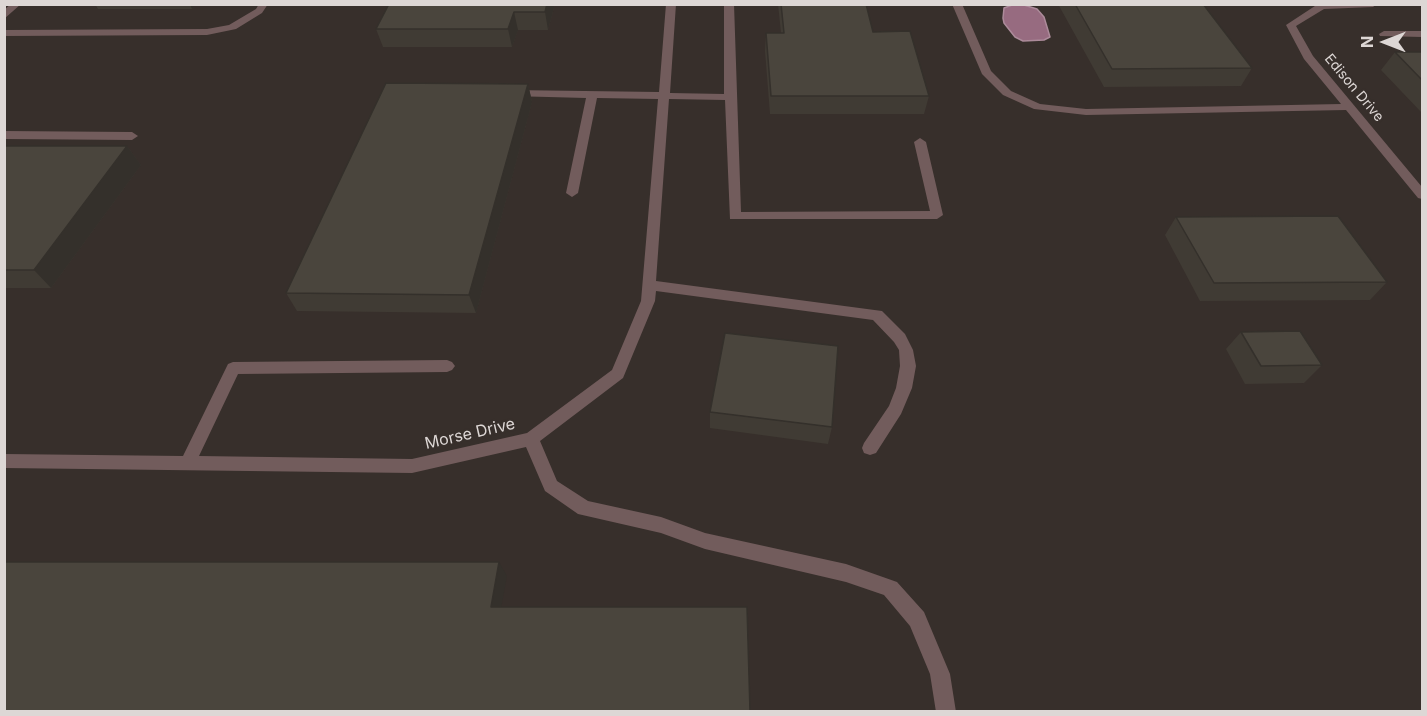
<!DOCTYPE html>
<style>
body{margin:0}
#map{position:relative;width:1427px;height:716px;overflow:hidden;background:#372f2b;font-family:Inter,sans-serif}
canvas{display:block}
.frame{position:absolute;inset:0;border:6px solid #ddd7d5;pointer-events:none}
.north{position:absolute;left:1355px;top:12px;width:60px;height:60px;-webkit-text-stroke:4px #372f2b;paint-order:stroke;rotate:270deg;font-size:16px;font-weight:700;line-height:24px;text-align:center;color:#ddd7d5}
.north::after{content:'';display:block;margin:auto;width:21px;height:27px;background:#ddd7d5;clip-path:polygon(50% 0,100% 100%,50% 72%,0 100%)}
</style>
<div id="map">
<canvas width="1427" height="716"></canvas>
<div class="frame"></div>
<div class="north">N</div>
</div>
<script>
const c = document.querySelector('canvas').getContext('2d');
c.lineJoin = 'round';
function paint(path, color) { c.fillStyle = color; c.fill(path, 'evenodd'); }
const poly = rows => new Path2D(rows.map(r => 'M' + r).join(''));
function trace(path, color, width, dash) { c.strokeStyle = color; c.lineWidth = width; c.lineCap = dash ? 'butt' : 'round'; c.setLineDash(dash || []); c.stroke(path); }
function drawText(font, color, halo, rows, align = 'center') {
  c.font = font + ' Inter,sans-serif'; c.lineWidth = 4.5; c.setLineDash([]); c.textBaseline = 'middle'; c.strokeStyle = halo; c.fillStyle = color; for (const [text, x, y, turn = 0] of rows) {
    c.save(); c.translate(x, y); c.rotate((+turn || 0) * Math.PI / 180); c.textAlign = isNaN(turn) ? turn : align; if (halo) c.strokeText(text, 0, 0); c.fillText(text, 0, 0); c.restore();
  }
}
const water = poly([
 [1012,5,1024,5,1037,9,1044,17,1050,37,1044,40,1023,41,1015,37,1004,23,1003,18,1004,8,1012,5]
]);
paint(water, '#976b80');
trace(water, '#ac8b9a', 1.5);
paint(poly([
 [11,4,21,4,4,19,4,10,11,4],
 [259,4,268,4,262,13,236,29,207,35,4,36,4,30,207,29,229,25,256,9,259,4],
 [666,4,676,4,670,93,724,94,724,4,734,4,741,212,930,211,914,142,920,138,926,142,943,215,937,219,730,219,725,100,669,99,656,281,882,311,905,334,913,350,916,366,912,388,901,414,876,453,870,455,864,453,862,448,864,443,889,406,896,388,900,366,899,350,894,342,873,320,656,291,655,301,623,378,540,441,557,481,588,501,661,517,705,533,846,564,897,582,924,612,950,674,956,712,936,712,930,674,910,626,884,595,846,582,705,549,661,533,578,514,545,491,526,447,412,473,4,468,4,454,183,456,228,364,233,362,447,360,452,362,455,366,452,370,447,372,238,374,199,456,412,459,527,433,612,370,641,301,658,99,597,98,578,193,572,197,566,193,586,98,510,96,504,93,510,90,659,92,666,4],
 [952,4,962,4,991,71,1011,91,1040,104,1086,109,1341,104,1304,59,1286,25,1318,4,1377,4,1373,7,1324,9,1296,26,1313,56,1422,187,1422,199,1418,198,1346,110,1086,115,1034,109,1003,95,982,74,952,4],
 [1384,31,1422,31,1422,37,1380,36,1379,34,1384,31],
 [4,131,132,132,138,136,132,140,4,139,4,131]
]), '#725c5c');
paint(poly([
 [95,4,196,4,192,9,98,9],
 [389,4,555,4,548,30,518,30,512,47,383,47,376,29],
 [778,4,866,4,873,32,929,96,924,114,770,114,765,51,766,33,781,33],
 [1058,4,1203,4,1252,68,1241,86,1104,87],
 [1395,52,1422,52,1422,113,1381,70],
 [528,84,532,102,476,313,297,311,286,293],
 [4,146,127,146,141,165,51,288,4,288],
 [1176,217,1387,282,1370,300,1200,301,1165,235],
 [1241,332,1322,365,1304,383,1245,384,1226,349],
 [710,412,832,427,828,444,710,428]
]), '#403b34');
paint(poly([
 [190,4,196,4,192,9],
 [547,4,555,4,548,30,545,12],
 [514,12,518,30,512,47,508,29],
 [528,84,532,102,476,313,469,295],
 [127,146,141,165,51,288,34,270],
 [499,562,507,576,499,620,491,607]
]), '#34302b');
const building = poly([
 [389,4,547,4,545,12,514,12,508,29,376,29,389,4],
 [781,4,866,4,873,32,910,31,929,96,771,96,766,33,784,33,781,4],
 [1075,4,1203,4,1252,68,1112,69,1075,4],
 [1395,52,1422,52,1422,80,1395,52],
 [386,83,528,84,469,295,286,293,386,83],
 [4,146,127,146,34,270,4,270,4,146],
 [1338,216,1387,282,1214,283,1176,217,1338,216],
 [1300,331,1322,365,1261,366,1241,332,1300,331],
 [725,333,838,346,832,427,710,412,725,333],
 [4,562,499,562,491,607,747,607,750,711,4,711,4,562]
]);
paint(building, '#4a453d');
trace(building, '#34302b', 1.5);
drawText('14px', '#ddd7d5', '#372f2b', [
 ["Edison Drive",1354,88,50]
]);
drawText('16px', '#ddd7d5', '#372f2b', [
 ["Morse Drive",470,434,-13]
]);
</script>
